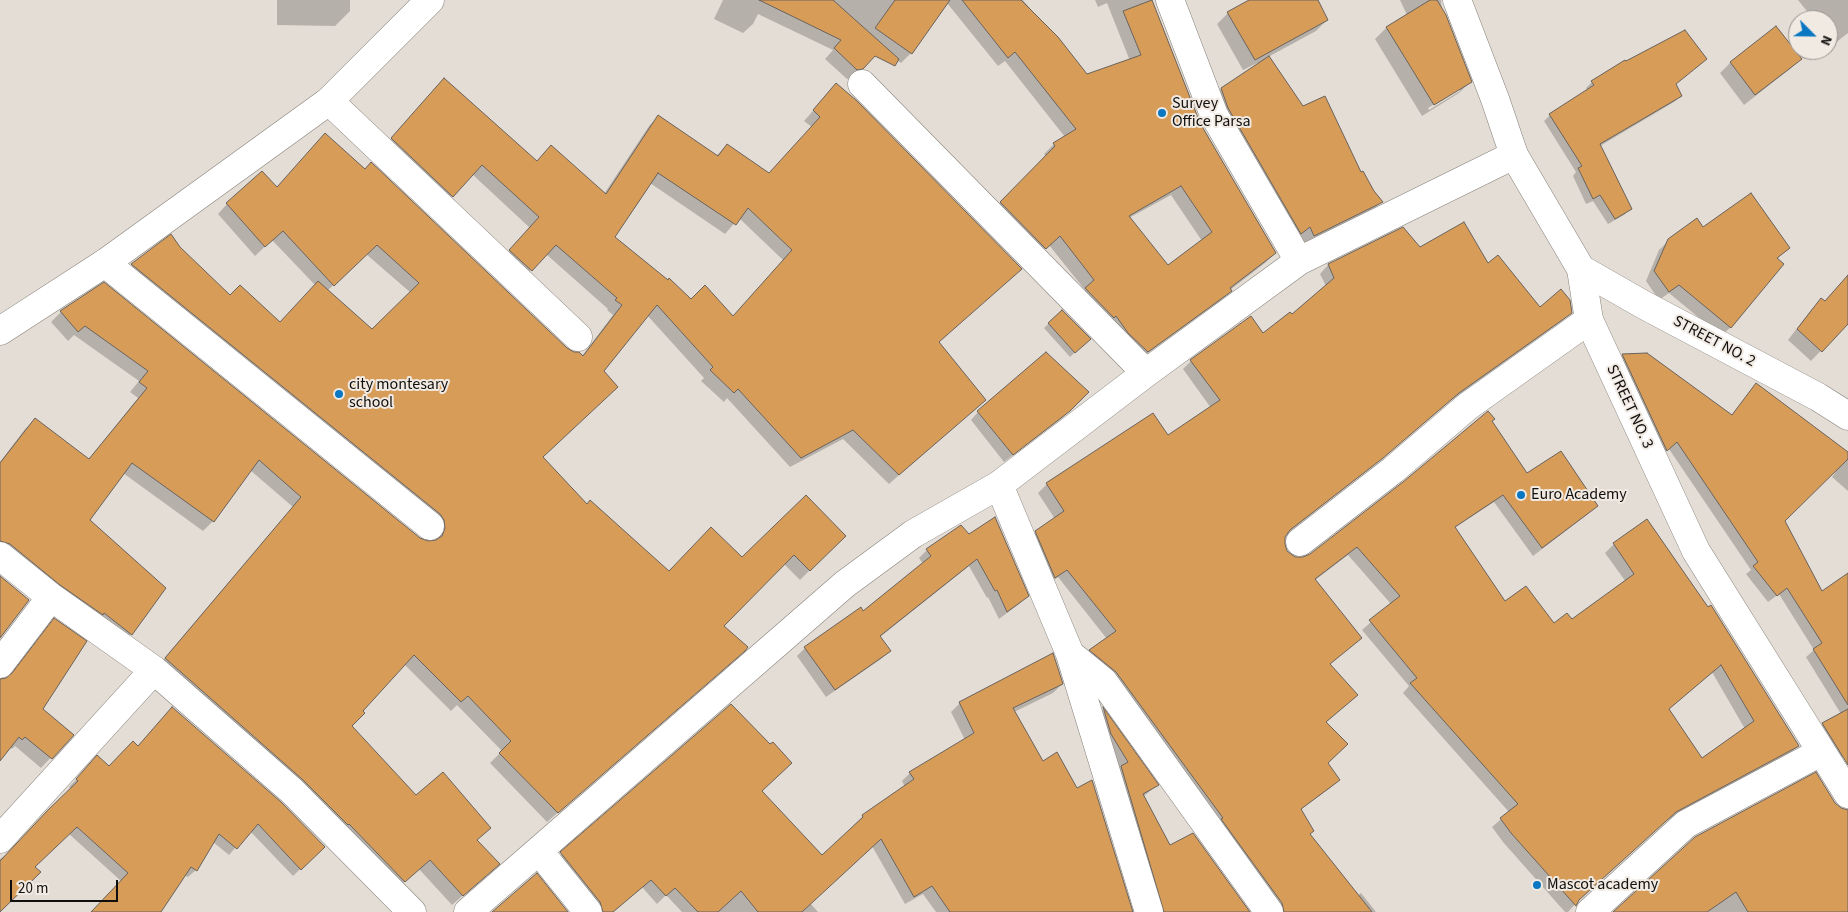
<!DOCTYPE html>
<style>
body{margin:0}
#map{position:relative;width:1848px;height:912px;overflow:hidden;background:#e4ddd6;font-family:"Source Sans 3",sans-serif}
canvas{display:block}
.north{position:absolute;left:1788px;top:10px;width:50px;height:50px;box-sizing:border-box;background:#f1eae3;border:1px solid #97928d;border-radius:50%;rotate:113deg;font-size:14px;font-weight:700;line-height:20px;text-align:center;color:#110f0d}
.north::after{content:'';display:block;margin:auto;width:18px;height:22px;background:#0977c2;clip-path:polygon(50% 0,100% 100%,50% 72%,0 100%)}
.scale{position:absolute;left:10px;top:880px;width:108px;height:22px;box-sizing:border-box;border:2px solid #110f0d;border-top:0;padding-left:6px;font-size:15px;line-height:18px;white-space:nowrap;color:#110f0d;-webkit-text-stroke:4px #f1eae3;paint-order:stroke}
</style>
<div id="map">
<canvas width="1848" height="912"></canvas>
<div class="north">N</div>
<div class="scale">20 m</div>
</div>
<script>
const c = document.querySelector('canvas').getContext('2d');
c.lineJoin = 'round';
function paint(path, color) { c.fillStyle = color; c.fill(path, 'evenodd'); }
const poly = rows => new Path2D(rows.map(r => 'M' + r).join(''));
function trace(path, color, width, dash) { c.strokeStyle = color; c.lineWidth = width; c.lineCap = dash ? 'butt' : 'round'; c.setLineDash(dash || []); c.stroke(path); }
function drawText(font, color, halo, rows, align = 'center') {
  c.font = font + ' "Source Sans 3",sans-serif'; c.lineWidth = 4; c.setLineDash([]); c.textBaseline = 'middle'; c.strokeStyle = halo; c.fillStyle = color; for (const [text, x, y, turn = 0] of rows) {
    c.save(); c.translate(x, y); c.rotate((+turn || 0) * Math.PI / 180); c.textAlign = isNaN(turn) ? turn : align; if (halo) c.strokeText(text, 0, 0); c.fillText(text, 0, 0); c.restore();
  }
}
paint(poly([
 [277,0,350,0,350,11,335,26,277,25],
 [723,0,1023,0,1086,76,1130,61,1107,3,1098,7,1095,0,1151,0,1199,123,1275,253,1265,263,1230,290,1221,300,1137,361,1076,299,1085,290,1049,245,1035,257,991,212,1046,157,1044,154,1054,144,1065,137,1005,61,998,66,947,3,911,53,901,63,880,48,852,78,847,79,825,59,833,50,758,14,753,24,743,33,714,19],
 [1171,195,1202,241,1168,267,1129,218],
 [1251,0,1317,0,1327,20,1316,31,1268,57,1302,108,1360,174,1381,202,1372,211,1305,244,1300,235,1292,242,1212,99,1221,89,1258,64,1257,63,1243,70,1217,24,1228,13],
 [1400,0,1441,0,1442,12,1470,82,1459,93,1422,116,1375,39,1386,28,1407,15],
 [1460,88,1460,91,1429,110,1428,108],
 [1798,0,1848,0,1848,33,1834,44,1828,37,1828,20,1814,20],
 [1776,27,1800,59,1790,69,1744,105,1720,73,1730,63],
 [1592,82,1675,85,1681,96,1674,102,1600,146,1630,209,1624,215,1608,224,1593,201,1586,204,1573,176,1576,172,1544,121,1550,115,1588,91,1586,88],
 [434,90,536,162,604,194,649,126,658,117,716,156,727,145,769,174,812,127,804,121,827,95,938,343,974,409,889,484,843,439,790,467,727,398,724,402,701,381,704,378,647,315,602,371,541,458,587,505,669,573,844,536,800,580,784,564,722,626,733,660,547,822,490,763,502,751,457,705,451,711,404,664,361,711,350,726,416,797,476,840,488,873,452,905,419,869,394,891,156,668,293,507,250,470,213,521,203,531,123,473,88,521,164,588,131,634,121,644,0,553,0,462,25,429,35,420,88,460,138,398,130,392,139,381,74,335,68,341,51,322,61,312,104,284,420,539,428,543,435,542,436,539,435,530,122,274,132,265,171,236,179,248,230,297,280,323,315,285,272,240,255,256,218,214,227,204,276,189,582,356,613,315,607,310,608,309,546,254,521,280,500,261,530,228,472,174,443,206,382,149],
 [650,183,725,234,739,218,783,260,733,318,691,300,613,237],
 [366,254,411,293,372,331,327,291],
 [1403,228,1420,249,1488,265,1540,309,1571,312,1562,321,1449,402,1373,466,1286,534,1283,544,1287,553,1294,558,1302,559,1310,555,1491,421,1526,475,1596,506,1588,514,1533,556,1494,502,1454,528,1505,603,1553,625,1572,621,1626,582,1605,553,1614,544,1647,521,1798,746,1789,754,1666,821,1577,902,1568,912,1565,912,1503,842,1492,827,1509,812,1403,693,1409,686,1362,630,1391,604,1348,555,1314,581,1329,665,1347,704,1325,723,1327,763,1339,780,1330,788,1300,810,1309,835,1357,896,1361,893,1376,912,1274,912,1082,659,1107,639,1058,577,1046,585,1027,541,1036,532,1055,519,1038,493,1047,484,1152,414,1167,437,1211,408,1183,369,1191,361,1263,335,1292,316,1326,286,1320,274,1328,265],
 [1712,672,1745,729,1702,759,1668,710],
 [1669,240,1789,248,1777,259,1731,327,1721,336,1669,293,1659,300,1646,281,1659,250],
 [1848,277,1848,322,1811,361,1788,340,1811,310,1821,300,1824,302],
 [1062,311,1089,339,1070,357,1044,328],
 [1647,354,1731,416,1757,384,1783,521,1822,593,1848,587,1848,754,1834,761,1815,732,1823,724,1841,714,1806,657,1814,650,1779,594,1768,602,1746,574,1751,570,1669,449,1659,458,1615,362,1622,355],
 [1087,392,1061,419,1004,462,971,420,978,412],
 [1848,455,1848,491,1832,477],
 [961,526,1027,596,1019,604,999,619,988,597,987,598,969,566,880,637,889,651,881,659,826,697,797,656,805,648,862,612,923,564,919,558,927,550],
 [54,620,42,709,72,735,41,768,15,746,12,749,10,747,0,759,0,680,7,679,45,630],
 [1062,684,1053,693,1014,712,1131,912,936,912,923,894,905,904,872,846,810,903,818,912,682,912,666,895,657,904,642,887,613,912,592,912,553,862,731,706,770,745,760,791,822,857,855,826,854,825,863,816,905,787,902,781,910,773,965,740,951,712,960,703],
 [1102,709,1157,785,1143,797,1170,847,1248,912,1154,912,1095,717],
 [138,747,323,847,293,876,250,831,229,855,213,842,196,870,188,877,184,875,154,912,92,912,121,881,68,833,33,867,0,911,0,859,11,851,71,789,69,787,90,765,109,767],
 [1834,803,1848,818,1848,912,1615,912]
]), '#0003');
const building = poly([
 [759,0,833,0,899,59,895,66,875,56,863,69,857,70,834,48,841,40,759,0],
 [895,0,950,0,912,54,875,28,895,0],
 [962,0,1021,0,1058,37,1087,74,1141,55,1123,11,1152,0,1200,123,1276,253,1230,288,1232,291,1148,352,1128,333,1116,316,1114,318,1085,288,1094,280,1060,236,1046,249,1000,202,1055,146,1053,143,1076,129,1015,52,1008,58,962,0],
 [1181,186,1212,232,1168,265,1129,216,1181,186],
 [1249,0,1318,0,1328,20,1255,60,1227,12,1249,0],
 [1430,0,1437,0,1446,15,1472,82,1434,105,1386,27,1430,0],
 [1776,26,1802,59,1755,95,1730,62,1776,26],
 [1685,30,1707,59,1676,84,1682,96,1600,144,1632,209,1615,219,1600,195,1593,199,1578,168,1582,166,1549,114,1594,85,1591,81,1625,60,1626,61,1685,30],
 [1269,56,1303,106,1325,96,1361,172,1363,171,1374,191,1383,202,1314,236,1310,227,1301,234,1228,108,1221,88,1269,56],
 [444,78,537,161,551,145,606,194,658,115,718,156,727,144,769,173,820,117,813,110,836,83,857,101,1022,269,939,342,986,400,899,475,853,430,801,458,738,389,734,393,710,370,713,367,657,305,604,371,618,387,543,457,587,504,590,500,669,571,711,527,742,557,806,495,846,536,810,571,794,555,724,626,748,647,745,651,558,813,499,753,511,741,468,696,461,702,414,655,363,711,365,713,352,726,416,795,443,772,491,828,477,840,500,864,463,896,430,860,405,882,349,824,348,825,303,780,165,658,301,497,259,460,214,522,132,463,90,520,166,588,132,635,104,613,103,615,60,585,10,544,0,541,0,463,35,418,89,459,147,388,139,382,148,371,85,326,78,332,60,311,104,282,420,538,428,541,436,540,442,536,445,528,444,520,440,514,131,264,171,234,180,247,230,295,240,285,280,322,318,281,372,329,419,283,377,245,334,286,283,231,265,247,226,203,262,171,277,187,325,133,365,169,371,162,567,348,574,352,579,352,583,356,622,305,615,300,617,298,556,245,532,271,509,250,539,217,482,165,453,197,391,138,444,78],
 [658,173,736,225,748,208,792,250,733,316,705,285,691,299,669,278,668,280,615,237,658,173],
 [1751,193,1790,248,1777,258,1784,264,1731,328,1679,285,1669,292,1654,271,1668,239,1697,218,1703,227,1751,193],
 [1464,222,1488,263,1498,255,1540,307,1561,289,1570,300,1572,313,1459,393,1383,458,1290,530,1285,537,1285,544,1287,551,1295,557,1303,557,1310,554,1403,482,1488,411,1495,419,1492,421,1527,473,1561,451,1598,506,1542,548,1503,495,1455,527,1505,601,1526,586,1554,623,1567,613,1572,619,1634,574,1613,543,1647,519,1708,607,1711,605,1799,746,1676,812,1579,900,1576,906,1511,833,1500,818,1518,804,1410,683,1417,678,1369,620,1400,596,1357,547,1315,579,1362,638,1330,664,1358,695,1326,722,1348,744,1328,763,1340,780,1301,809,1314,831,1310,834,1372,912,1284,912,1282,903,1221,819,1223,818,1116,672,1089,650,1116,631,1067,570,1055,578,1035,531,1064,511,1046,483,1153,413,1168,435,1220,400,1190,360,1251,316,1263,333,1290,312,1292,314,1334,278,1328,264,1403,227,1420,247,1464,222],
 [1721,665,1754,721,1702,758,1669,709,1721,665],
 [1848,275,1848,324,1822,352,1797,329,1821,298,1825,301,1848,275],
 [1062,310,1091,339,1075,353,1048,323,1062,310],
 [1046,352,1089,392,1070,411,1013,455,977,411,1046,352],
 [1647,353,1732,415,1756,383,1848,452,1848,459,1785,521,1822,591,1848,573,1848,705,1813,649,1822,643,1787,588,1777,596,1753,566,1758,562,1677,442,1667,451,1622,354,1647,353],
 [995,517,1029,596,1007,612,997,590,995,591,977,559,880,636,891,651,835,690,804,647,861,607,863,611,931,556,926,549,961,525,969,534,995,517],
 [0,576,29,600,0,638,0,576],
 [54,618,87,641,43,709,74,735,52,759,25,737,22,740,19,737,0,761,0,679,6,678,12,673,54,618],
 [1053,653,1063,684,1013,708,1043,761,1057,752,1077,788,1092,780,1133,912,950,912,932,886,914,897,881,839,802,912,758,912,741,891,718,912,698,912,675,888,666,896,651,880,613,912,603,912,600,902,560,852,731,704,770,744,773,742,792,763,762,791,822,855,863,817,862,815,914,779,909,772,974,733,959,702,1053,653],
 [172,707,281,802,325,847,301,870,258,824,237,849,219,834,197,871,191,867,161,912,91,912,128,873,77,827,35,867,41,872,0,912,0,861,48,810,78,781,76,779,97,755,109,766,133,741,138,746,172,707],
 [1103,707,1159,785,1143,794,1170,845,1193,833,1250,912,1164,912,1121,766,1128,762,1111,734,1103,707],
 [1848,709,1848,765,1822,723,1848,709],
 [1816,772,1835,803,1841,808,1848,810,1848,912,1748,912,1736,892,1707,912,1613,912,1695,837,1816,772],
 [537,873,568,912,492,912,537,873]
]);
paint(building, '#d89c59');
trace(building, '#68625c', 1);
const street = poly([
 [1170,0,1214,115,1299,261],
 [862,84,1146,373],
 [329,101,578,337],
 [105,263,430,526],
 [1581,269,1644,305,1818,397,1848,416],
 [999,485,1070,654,1149,912],
 [1300,542,1393,470,1468,406,1589,320],
 [0,556,51,597,154,670,292,791,412,912],
 [1070,654,1103,681,1269,912],
 [0,664,51,597],
 [0,839,154,670],
 [539,851,588,912],
 [468,912,845,584,913,534,999,485,1146,373,1299,261,1514,155],
 [1590,912,1686,824,1821,752]
]);
const secondary = poly([
 [1457,0,1495,99,1514,155,1581,269,1589,320,1696,551,1848,794],
 [0,331,105,263,329,101,430,0]
]);
trace(street, '#86807a', 29);
trace(secondary, '#86807a', 29);
trace(street, '#fff', 28);
trace(secondary, '#fff', 28);
for (const [x, y, r, color] of [
 [1162,113,5,"#0977c2"],
 [339,394,5,"#0977c2"],
 [1521,495,5,"#0977c2"],
 [1537,885,5,"#0977c2"]
]) { const dot = new Path2D(); dot.arc(x, y, r, 0, 2 * Math.PI); c.fillStyle = color; c.fill(dot); trace(dot, '#f1eae3', 2); }
drawText('16px', '#110f0d', '#f1eae3', [
 ["Survey",1172,104],
 ["Office Parsa",1172,122],
 ["city montesary",349,385],
 ["school",349,403],
 ["Euro Academy",1531,495],
 ["Mascot academy",1547,885]
], 'left');
drawText('16px', '#110f0d', '#f1eae3', [
 ["STREET NO. 2",1714,342,28],
 ["STREET NO. 3",1629,407,65]
]);
</script>
